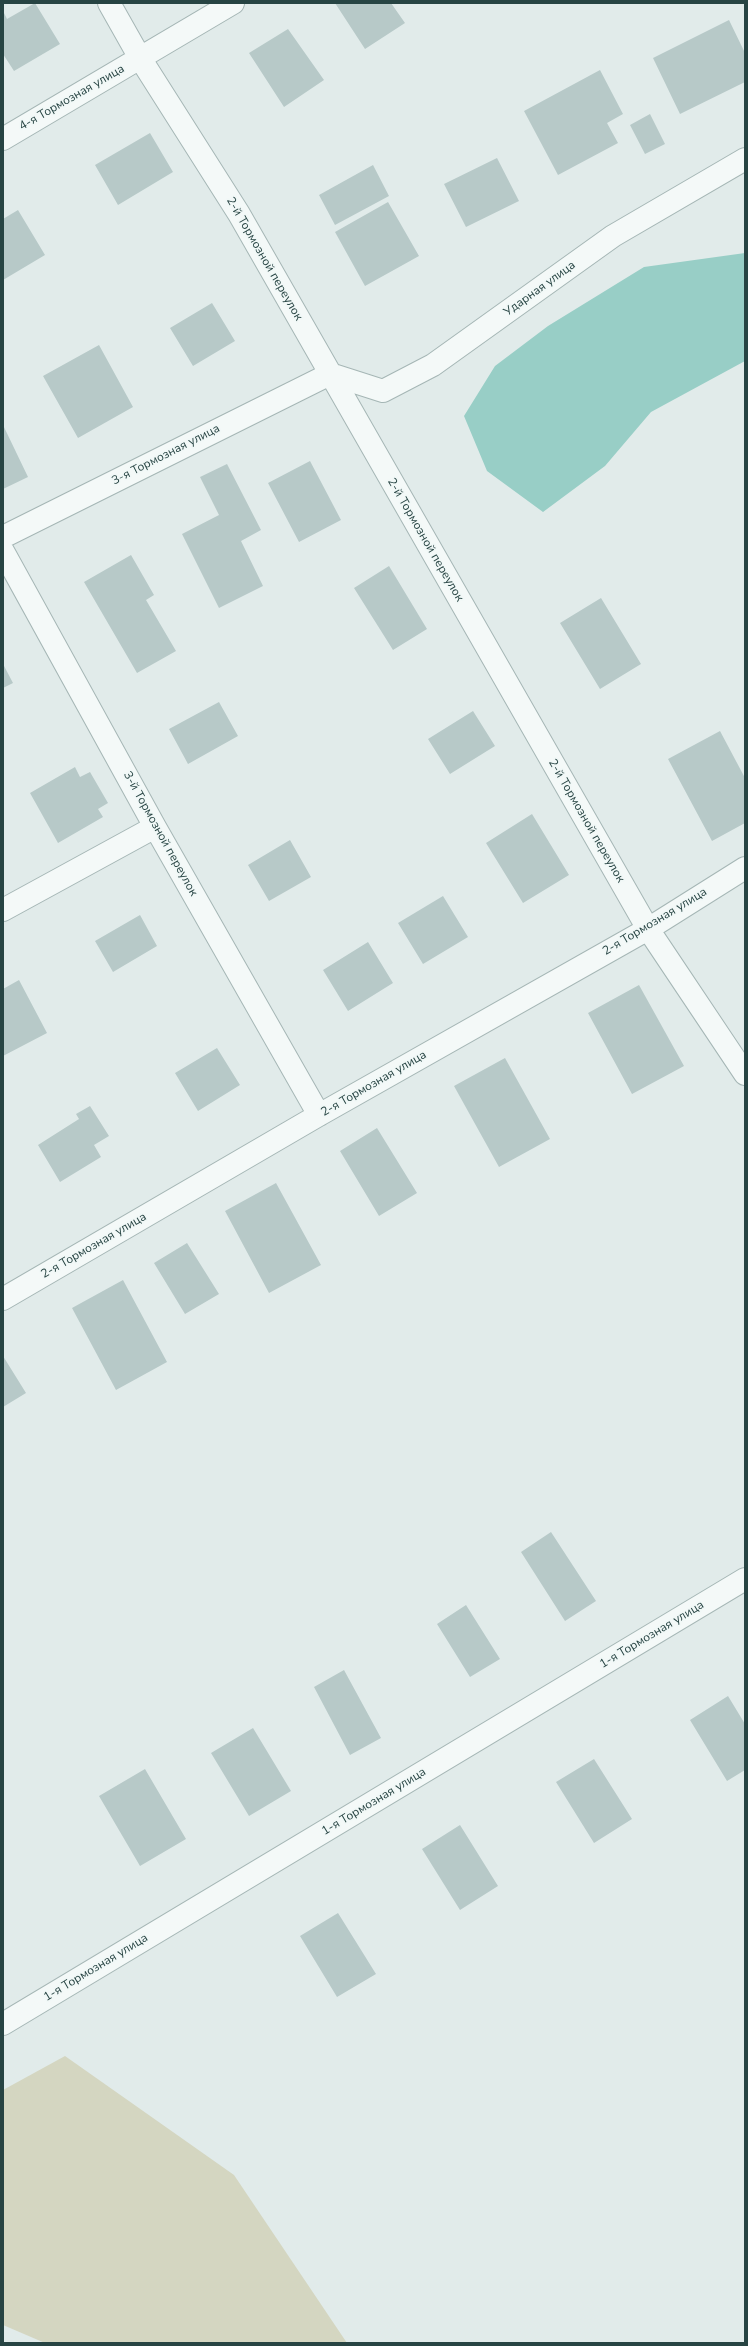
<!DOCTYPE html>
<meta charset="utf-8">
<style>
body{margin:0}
#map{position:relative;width:748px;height:2346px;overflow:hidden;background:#e1ebea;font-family:"Nunito Sans",sans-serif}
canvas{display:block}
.frame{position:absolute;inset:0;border:4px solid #274443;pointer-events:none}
</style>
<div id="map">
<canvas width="748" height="2346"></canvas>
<div class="frame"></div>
</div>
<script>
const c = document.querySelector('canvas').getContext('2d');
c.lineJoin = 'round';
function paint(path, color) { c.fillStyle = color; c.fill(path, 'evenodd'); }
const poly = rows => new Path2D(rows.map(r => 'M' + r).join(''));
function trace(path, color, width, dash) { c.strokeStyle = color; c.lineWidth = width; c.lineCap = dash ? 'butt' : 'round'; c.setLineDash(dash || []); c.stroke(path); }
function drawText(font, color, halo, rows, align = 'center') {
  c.font = font + ' "Nunito Sans",sans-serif'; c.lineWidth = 3.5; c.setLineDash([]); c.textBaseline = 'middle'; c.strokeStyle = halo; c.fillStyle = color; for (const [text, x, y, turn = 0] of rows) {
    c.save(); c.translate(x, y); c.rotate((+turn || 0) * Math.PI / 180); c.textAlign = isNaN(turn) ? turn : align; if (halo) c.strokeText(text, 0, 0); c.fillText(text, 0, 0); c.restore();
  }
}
paint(poly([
 [65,2056,234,2175,347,2343,45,2343,3,2325,3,2090]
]), '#d4d6c1');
paint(poly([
 [745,253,745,361,651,412,605,466,543,512,487,471,464,416,495,366,548,326,644,267]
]), '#98cec6');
paint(poly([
 [35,3,60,44,14,71,3,54,3,11,7,19],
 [335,3,391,3,405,23,365,49],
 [729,20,745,53,745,82,680,114,653,58],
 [288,29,324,80,284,107,249,53],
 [600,70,623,114,607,123,618,143,558,175,524,111],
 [650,114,665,144,645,154,630,125],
 [150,133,173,172,118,205,95,165],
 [497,158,519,201,466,227,444,184],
 [373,165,389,196,335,225,319,195],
 [388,202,419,256,365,286,335,232],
 [18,210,45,255,3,280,3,219],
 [212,303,235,341,193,366,170,328],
 [99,345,133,407,78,438,43,376],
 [3,425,28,477,3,489],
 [310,461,341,520,299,542,268,483],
 [227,464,261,530,241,541,263,586,219,608,182,534,219,515,200,477],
 [131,555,154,595,146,600,176,651,137,673,84,582],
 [389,566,427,629,393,650,354,588],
 [601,598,641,664,600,689,560,623],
 [3,664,13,683,3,688],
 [219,702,238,736,188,764,169,729],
 [473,711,495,746,450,774,428,739],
 [720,731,745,778,745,823,712,841,668,759],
 [75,767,80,777,90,772,108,803,98,809,103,817,58,843,30,793],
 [532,814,569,875,523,903,486,843],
 [290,840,311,877,269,901,248,865],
 [443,896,468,937,423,964,398,923],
 [140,915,157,946,113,972,95,941],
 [368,942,393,983,348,1011,323,970],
 [19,980,47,1033,3,1056,3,989],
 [639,985,684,1066,632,1094,588,1013],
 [217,1048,240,1085,198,1111,175,1073],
 [505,1058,550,1139,499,1167,454,1086],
 [90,1106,109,1136,94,1145,101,1157,60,1182,38,1145,79,1119,76,1114],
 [377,1128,417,1193,379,1216,340,1151],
 [276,1183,321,1265,269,1293,225,1211],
 [187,1243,219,1294,185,1314,154,1263],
 [123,1280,167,1362,116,1390,72,1308],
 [3,1356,26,1393,3,1407],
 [551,1532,596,1601,565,1621,521,1552],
 [466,1605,500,1659,470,1677,437,1624],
 [344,1670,381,1738,350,1755,314,1687],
 [728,1696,745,1724,745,1770,727,1781,690,1720],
 [253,1728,291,1791,249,1816,211,1753],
 [594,1759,632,1819,594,1843,556,1782],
 [145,1769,186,1839,140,1866,99,1796],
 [460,1825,498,1886,460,1910,422,1849],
 [338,1913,376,1974,337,1997,300,1936]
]), '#b7c9c8');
const minor = poly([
 [109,3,140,58,239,214,648,929,745,1074],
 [3,139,233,3],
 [3,537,330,374,383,391,433,365,613,236,745,159],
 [3,551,155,827,319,1115],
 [3,910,155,827],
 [3,1299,319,1115,648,929,745,868],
 [3,2024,745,1579]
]);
trace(minor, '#a5b6b5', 24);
trace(minor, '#f4f9f8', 22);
drawText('12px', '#274443', '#f1f8f7', [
 ["4-я Тормозная улица",72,98,-30],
 ["2-й Тормозной переулок",264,259,60],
 ["Ударная улица",540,289,-36],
 ["3-я Тормозная улица",166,455,-27],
 ["2-й Тормозной переулок",425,540,60],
 ["2-й Тормозной переулок",586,821,60],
 ["3-й Тормозной переулок",160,834,61],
 ["2-я Тормозная улица",655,922,-31],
 ["2-я Тормозная улица",374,1084,-30],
 ["2-я Тормозная улица",94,1246,-30],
 ["1-я Тормозная улица",652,1635,-31],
 ["1-я Тормозная улица",374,1802,-31],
 ["1-я Тормозная улица",96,1968,-31]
]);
</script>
